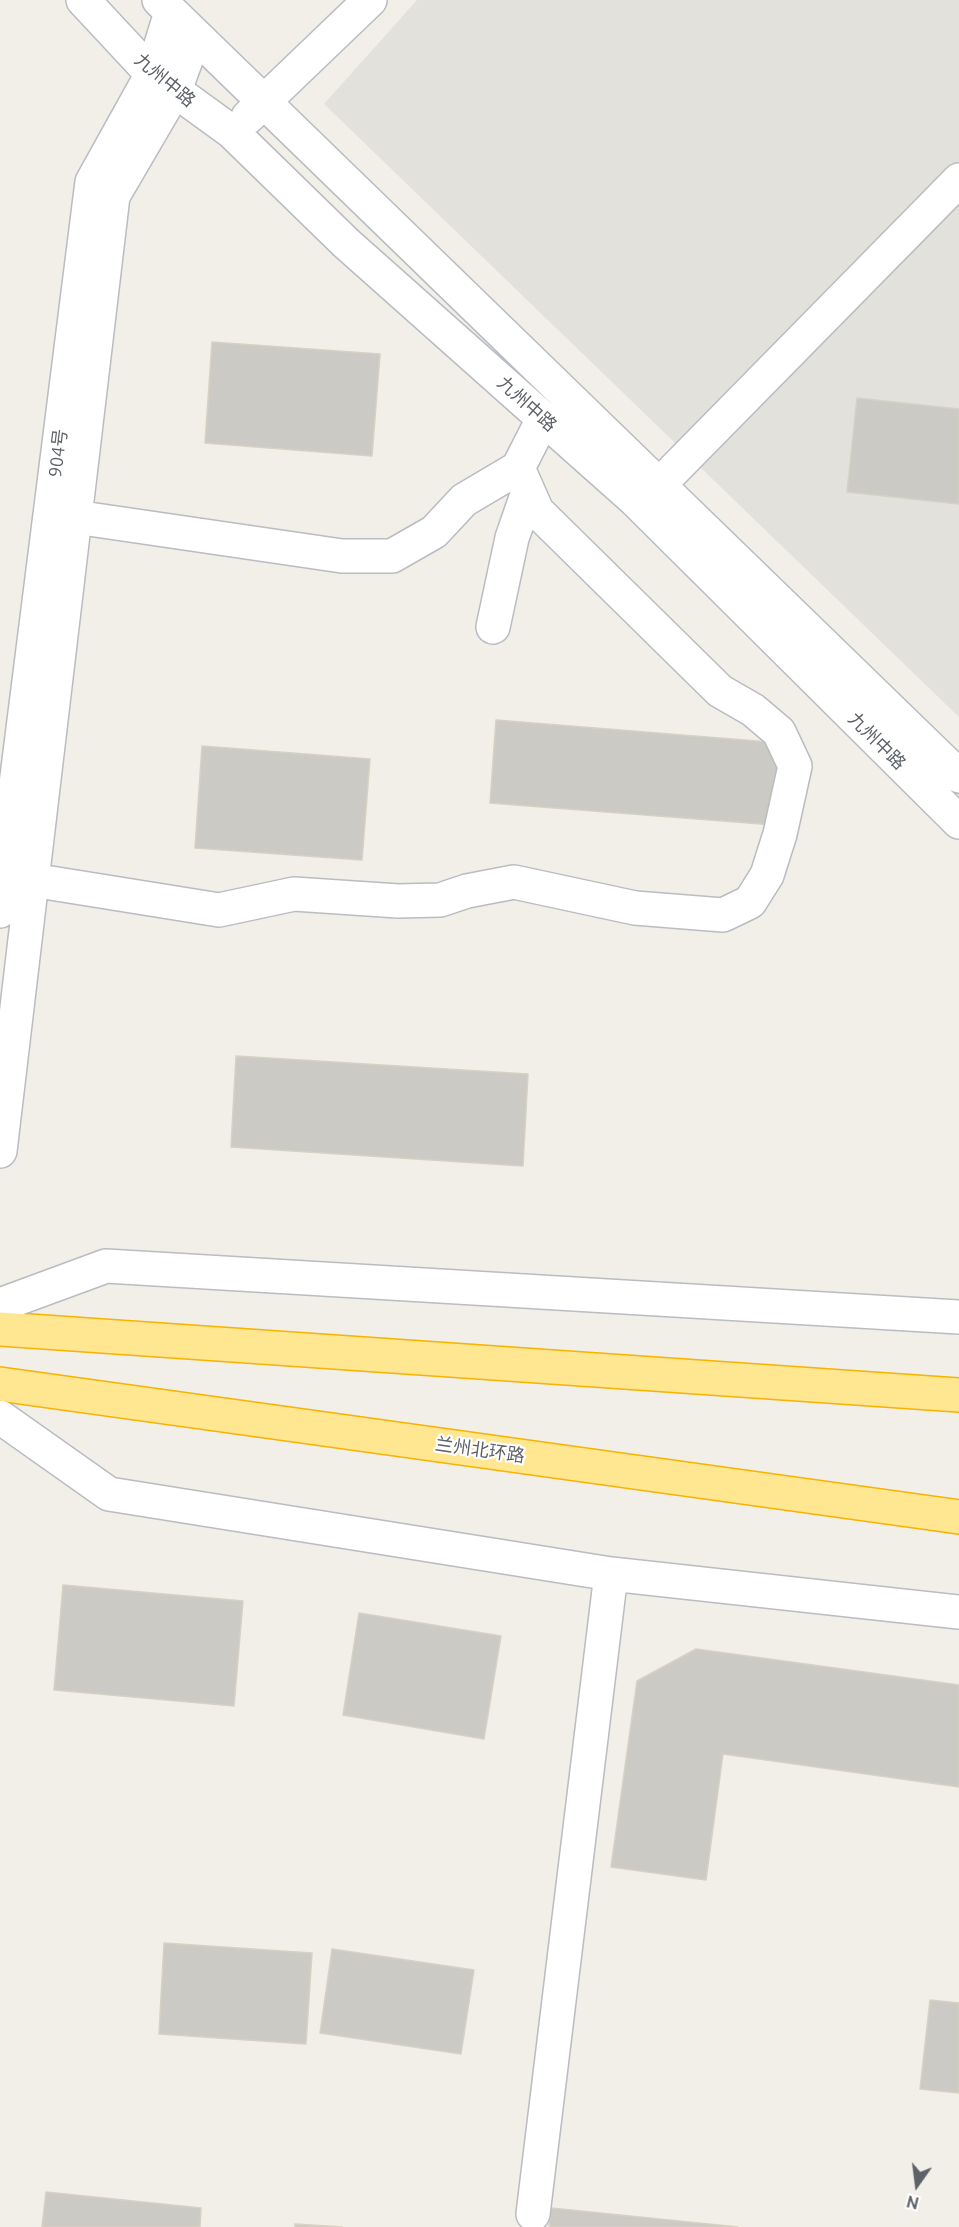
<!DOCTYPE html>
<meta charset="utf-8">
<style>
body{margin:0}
#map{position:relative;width:959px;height:2227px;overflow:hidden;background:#f1efe7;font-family:Ubuntu,sans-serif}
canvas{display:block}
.north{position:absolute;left:887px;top:2155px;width:60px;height:60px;-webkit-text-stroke:4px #fff;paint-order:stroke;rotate:194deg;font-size:16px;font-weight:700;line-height:24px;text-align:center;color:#5e6268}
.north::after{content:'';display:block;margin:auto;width:21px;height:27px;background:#5e6268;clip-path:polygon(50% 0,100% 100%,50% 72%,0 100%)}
</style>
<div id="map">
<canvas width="959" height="2227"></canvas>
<div class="north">N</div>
</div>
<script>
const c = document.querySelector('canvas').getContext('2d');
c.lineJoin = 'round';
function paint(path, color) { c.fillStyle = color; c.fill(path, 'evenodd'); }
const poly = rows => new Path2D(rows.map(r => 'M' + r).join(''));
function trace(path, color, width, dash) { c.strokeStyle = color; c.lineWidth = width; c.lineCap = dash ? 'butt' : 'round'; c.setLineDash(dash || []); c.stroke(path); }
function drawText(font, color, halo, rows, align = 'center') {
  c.font = font + ' Ubuntu,"Noto Sans SC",sans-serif'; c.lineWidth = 4.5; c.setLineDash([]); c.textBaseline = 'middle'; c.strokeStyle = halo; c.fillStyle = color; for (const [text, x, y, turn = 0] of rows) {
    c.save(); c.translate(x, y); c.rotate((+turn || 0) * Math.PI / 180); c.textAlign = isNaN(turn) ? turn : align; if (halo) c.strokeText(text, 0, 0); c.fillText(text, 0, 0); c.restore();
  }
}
paint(poly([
 [417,0,959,0,959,717,324,104]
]), '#e2e1db');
const building = poly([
 [212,342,380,354,372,456,205,443,212,342],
 [857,398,959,409,959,504,847,492,857,398],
 [496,720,794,744,787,826,490,803,496,720],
 [202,746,370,759,362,860,195,848,202,746],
 [236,1056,528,1074,523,1166,231,1147,236,1056],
 [63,1585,243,1601,234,1706,54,1690,63,1585],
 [359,1613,501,1636,484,1739,343,1715,359,1613],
 [696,1649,959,1685,959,1787,723,1754,706,1880,611,1867,637,1681,696,1649],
 [164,1943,312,1953,306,2044,159,2034,164,1943],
 [332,1949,474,1970,461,2054,320,2033,332,1949],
 [930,2000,959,2003,959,2093,920,2089,930,2000],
 [46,2192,201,2208,200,2227,42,2227,46,2192],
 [551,2208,738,2227,549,2227,551,2208],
 [295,2224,342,2227,295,2227,295,2224]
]);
paint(building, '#cccac4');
trace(building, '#d6d1c4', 1.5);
const minor = poly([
 [83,0,152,74,232,132,346,243,635,500,959,822],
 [159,0,959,776],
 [248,117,370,0],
 [659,485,959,180],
 [75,517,342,556,392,556,434,532,464,500,518,468],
 [493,627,512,538,528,492],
 [32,880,219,910,294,894,398,901,440,900,467,891,514,882,635,908,723,915,750,902,767,875,780,834,795,766,779,732,753,710,720,691,537,511,518,468,543,419],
 [0,911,92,182,152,74,171,12],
 [0,1151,113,196,175,90,195,35],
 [0,1305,106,1266,959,1317],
 [0,1417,109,1494,611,1574,959,1612],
 [533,2214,611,1574]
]);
const highway = poly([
 [0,1329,959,1395],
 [0,1384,959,1517]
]);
trace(minor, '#b9bcc1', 36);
trace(highway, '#f8b200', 36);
trace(minor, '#fff', 33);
trace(highway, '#ffe690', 33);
drawText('18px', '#5e6268', '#fff', [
 ["九州中路",165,80,40],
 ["九州中路",527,404,42],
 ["904号",58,453,-83],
 ["九州中路",877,741,45],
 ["兰州北环路",480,1450,8]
]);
</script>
